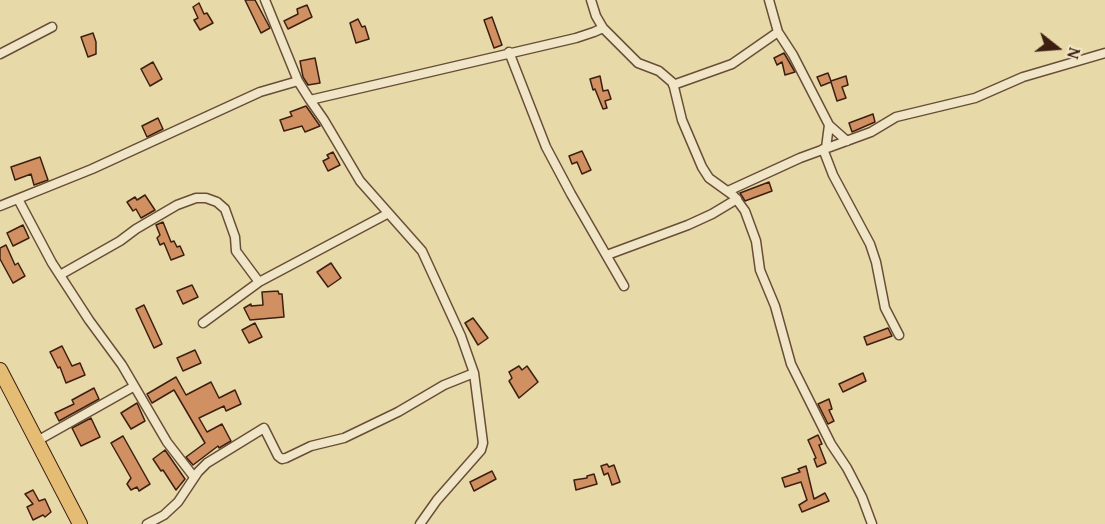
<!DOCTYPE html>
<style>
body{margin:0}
#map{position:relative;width:1105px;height:524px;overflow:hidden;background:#e8d9a9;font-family:"Gentium Book Plus",serif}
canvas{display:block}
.north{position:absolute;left:1027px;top:18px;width:60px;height:60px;-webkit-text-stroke:4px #f0e6c7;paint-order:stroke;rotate:107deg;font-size:16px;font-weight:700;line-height:24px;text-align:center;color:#3d1f11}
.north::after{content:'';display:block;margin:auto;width:21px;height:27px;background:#3d1f11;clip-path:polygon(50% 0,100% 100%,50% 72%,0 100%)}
</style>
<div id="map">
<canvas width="1105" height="524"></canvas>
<div class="north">N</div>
</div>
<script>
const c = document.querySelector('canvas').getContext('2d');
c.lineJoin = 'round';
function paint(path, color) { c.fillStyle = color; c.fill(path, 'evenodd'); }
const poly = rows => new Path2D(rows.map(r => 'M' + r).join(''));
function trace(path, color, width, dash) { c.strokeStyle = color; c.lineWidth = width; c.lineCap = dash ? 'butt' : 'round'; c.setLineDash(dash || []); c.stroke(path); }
const building = poly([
 [245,0,255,0,270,28,261,33,245,0],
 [199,3,204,14,207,13,213,23,200,30,194,20,198,18,193,7,199,3],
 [307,5,312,17,288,29,284,21,298,14,297,9,307,5],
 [492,17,502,45,494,48,484,20,492,17],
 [358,19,362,27,365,26,369,39,356,43,350,23,358,19],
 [93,33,96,42,96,54,88,57,81,37,93,33],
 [784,53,795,72,785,75,782,62,777,65,774,58,784,53],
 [315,58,320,83,308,85,303,77,300,61,315,58],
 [153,62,162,79,150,86,141,69,153,62],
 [828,73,831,81,846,76,848,85,842,87,846,98,837,101,831,82,821,86,817,77,828,73],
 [600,76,603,91,608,90,611,99,605,101,607,108,603,109,595,89,593,90,590,79,600,76],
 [306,106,320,126,305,132,302,126,284,131,280,120,292,116,290,112,306,106],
 [873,114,875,122,852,132,849,123,873,114],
 [158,118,163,129,147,137,142,126,158,118],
 [582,151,591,170,582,174,577,162,572,164,569,156,582,151],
 [333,152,340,165,328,171,323,161,329,158,327,155,333,152],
 [40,157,48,180,34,185,31,174,15,180,11,167,40,157],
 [769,182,772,191,745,201,740,193,769,182],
 [145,195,155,210,141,218,136,209,133,211,127,202,135,197,137,200,145,195],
 [163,222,171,242,174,241,177,247,180,246,184,255,171,260,164,243,160,245,157,238,160,235,156,225,163,222],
 [23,225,29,238,13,246,7,233,23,225],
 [6,245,15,265,18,263,25,276,13,283,0,259,0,248,6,245],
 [331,263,341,278,328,287,317,272,331,263],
 [192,285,198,297,183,304,177,291,192,285],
 [278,291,279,294,282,294,284,317,250,320,244,308,251,304,251,306,263,305,262,292,278,291],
 [144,305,162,344,154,348,136,309,144,305],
 [473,318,488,338,478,345,465,323,473,318],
 [255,323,262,337,249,343,242,330,255,323],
 [888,328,892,336,867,345,864,337,888,328],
 [62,346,72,366,80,363,85,375,66,383,60,367,58,368,50,352,62,346],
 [195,350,201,363,183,371,177,358,195,350],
 [519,366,522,370,527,366,538,382,519,398,509,381,512,378,509,372,519,366],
 [863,373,866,381,843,392,839,384,863,373],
 [176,377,186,395,211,382,219,398,235,390,241,404,226,411,224,406,199,418,207,432,222,424,231,441,219,448,218,446,193,465,186,457,205,443,174,390,152,403,147,394,176,377],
 [94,388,99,399,59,421,55,413,74,404,72,400,94,388],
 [829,399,832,409,829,410,834,421,828,424,818,404,829,399],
 [137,403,145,421,131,429,121,413,137,403],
 [91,418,100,437,81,446,72,428,91,418],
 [818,435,822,444,819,445,826,463,817,467,814,459,816,458,808,440,818,435],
 [123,436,150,484,139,491,137,487,131,490,127,484,131,478,111,443,123,436],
 [165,450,185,479,176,490,163,470,161,471,153,459,165,450],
 [607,464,609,467,614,465,620,482,612,485,608,473,604,475,601,466,607,464],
 [806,466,814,499,825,493,829,501,802,512,799,505,807,500,801,482,785,487,782,478,800,472,798,469,806,466],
 [492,471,496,479,474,491,470,482,492,471],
 [594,474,597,484,576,490,574,480,587,478,587,476,594,474],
 [33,490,39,501,45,499,51,512,45,517,43,515,33,520,27,507,33,504,25,494,33,490]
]);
paint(building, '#d19062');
trace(building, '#3d1f11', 1.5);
const street = poly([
 [265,0,298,81,310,100,576,38,594,32,603,28,596,16,591,0],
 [769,0,778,32,793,55,829,125,847,141],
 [603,28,638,63,659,71,673,83,682,120,702,167,709,178,734,196,745,211,756,241,760,270,775,306,791,364,831,444,847,468,862,497,872,524],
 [509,52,546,147,571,194,624,286],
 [0,54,52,27],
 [673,85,732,64,778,32],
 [310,100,324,120,360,181,422,251,461,336,474,373,483,443,481,450,437,500,420,524],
 [826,148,829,125],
 [823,149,833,175,870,244,876,262,885,308,899,335],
 [728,191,800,158,871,132,896,117,975,98,1023,77,1105,53],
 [18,199,52,263,89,320,122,365,167,442,194,477],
 [0,206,92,169,260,92,298,81],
 [607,255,688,225,712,214,737,199],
 [60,275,120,241,136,229,177,205,196,198,206,198,217,202,225,209,235,237,236,251,259,282],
 [203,323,259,282,387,214],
 [37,441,133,387],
 [147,524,164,515,178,502,198,472,207,463,264,428,278,456,282,459,286,458,311,446,344,438,398,412,444,385,474,373]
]);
const primary = poly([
 [0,370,80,524]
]);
trace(street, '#684e37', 11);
trace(primary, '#3d1f11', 16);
trace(street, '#f0e6c7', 8);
trace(primary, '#e4bc74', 14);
</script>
